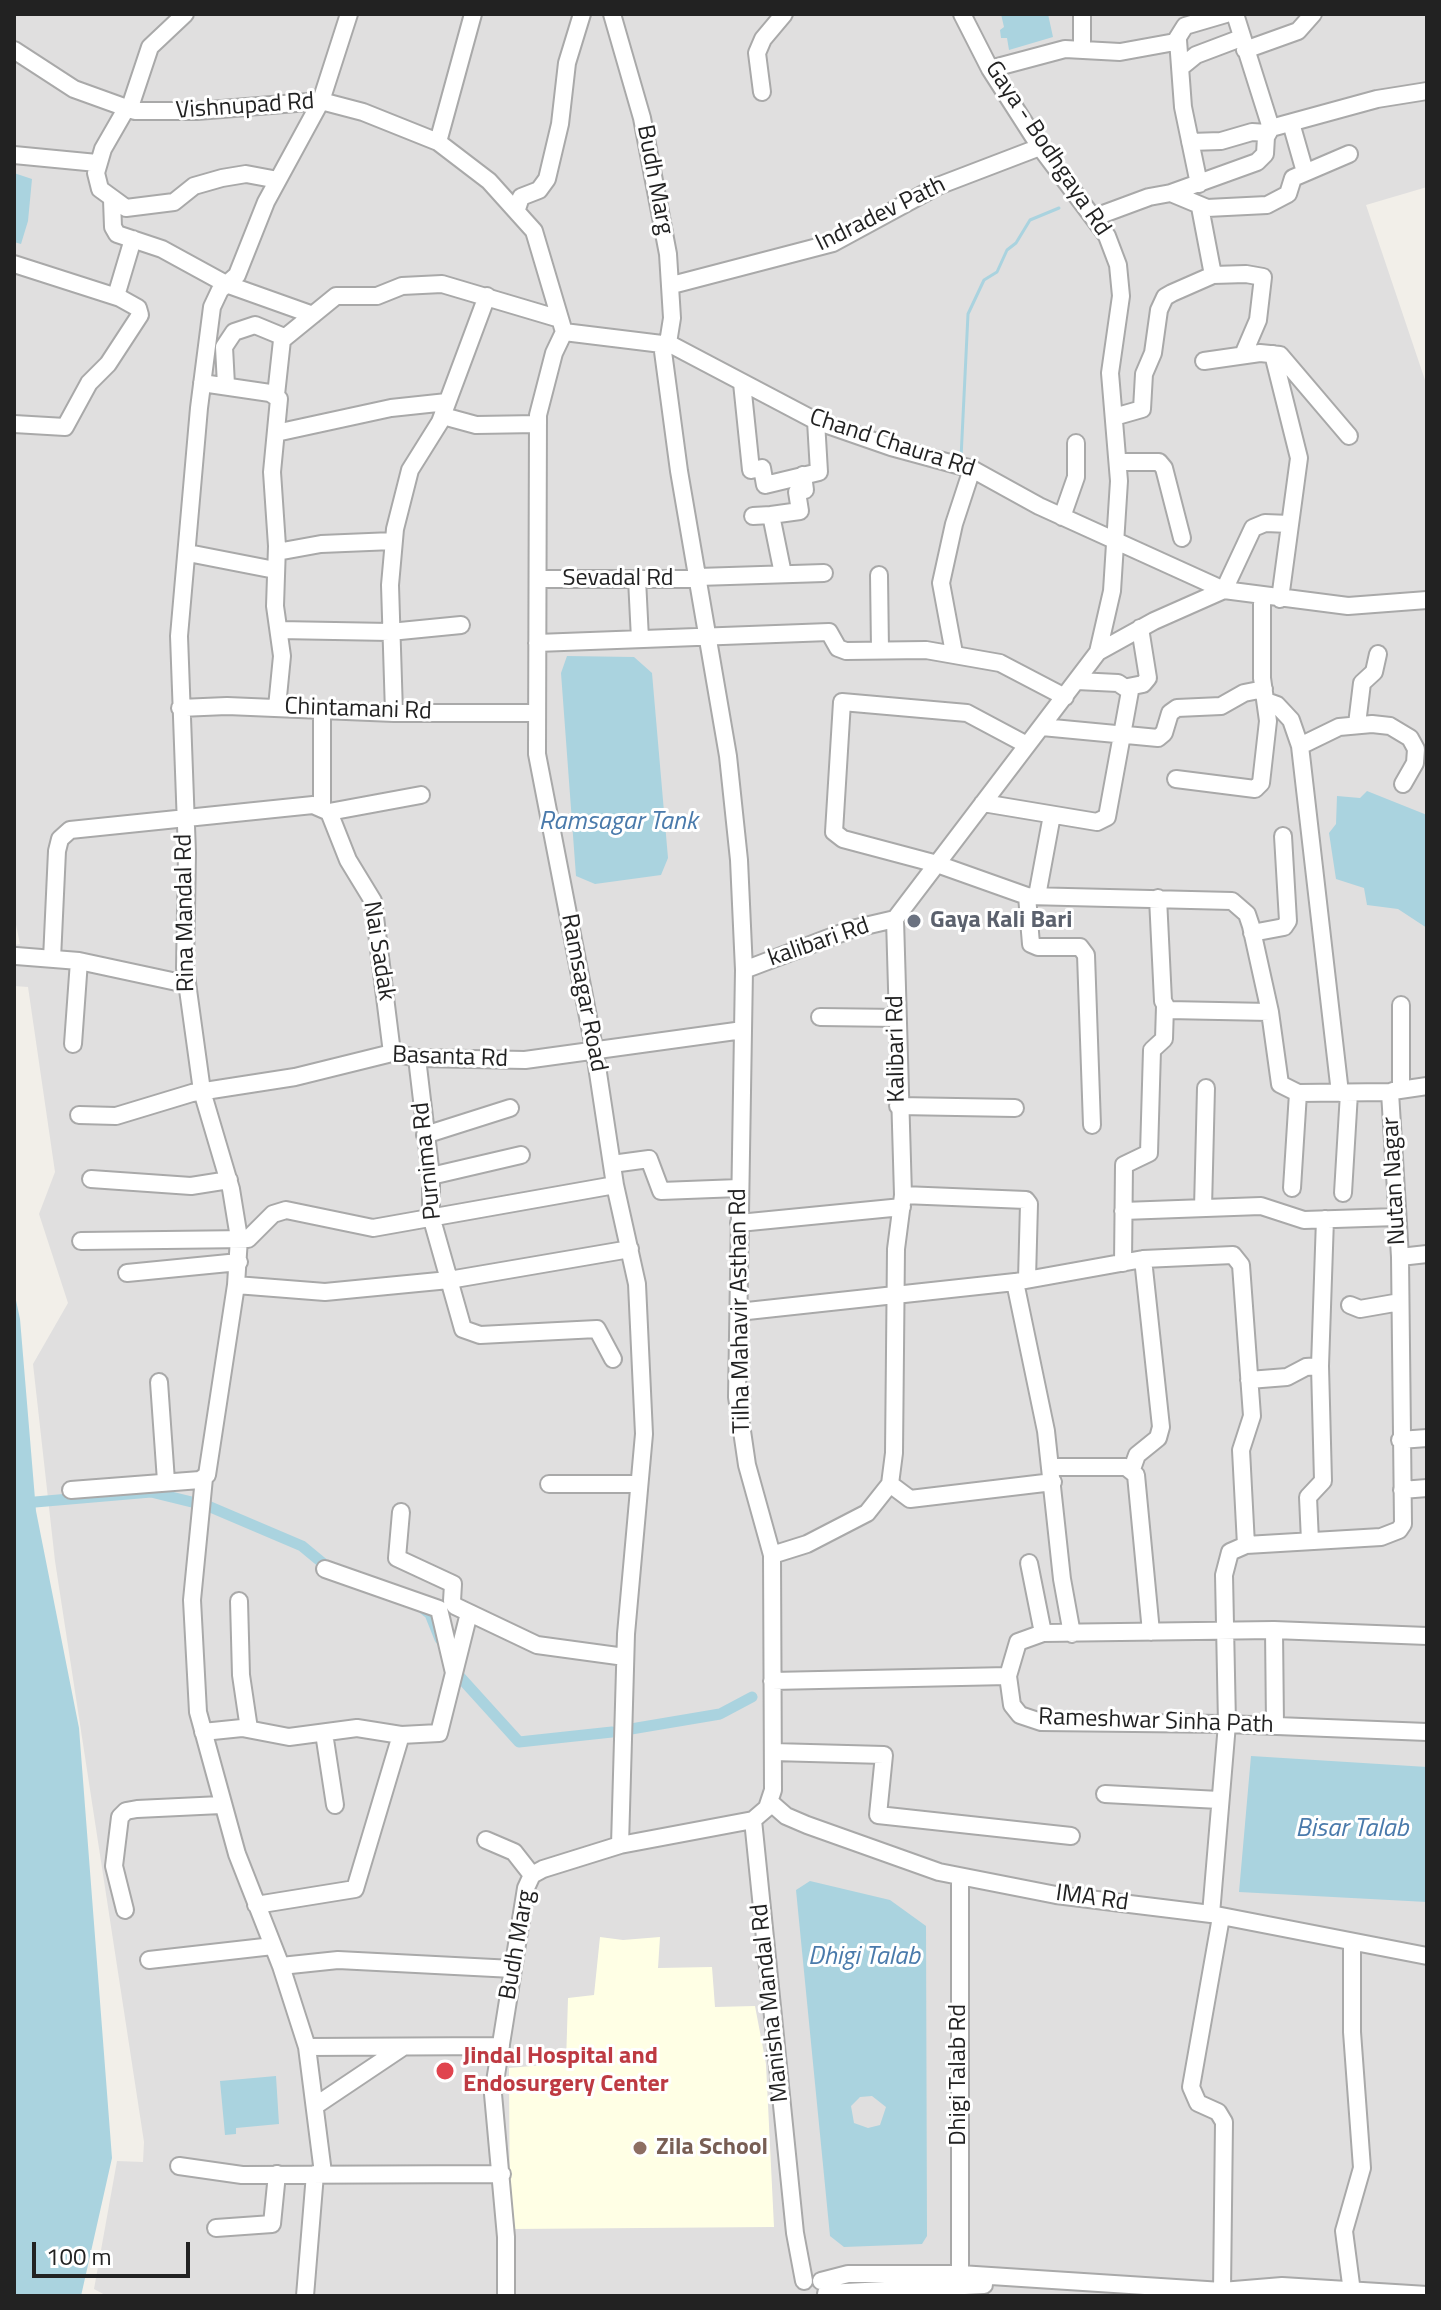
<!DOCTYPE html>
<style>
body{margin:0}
#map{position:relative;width:1441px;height:2310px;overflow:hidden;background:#f2efe9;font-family:"Titillium Web",sans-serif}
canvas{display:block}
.frame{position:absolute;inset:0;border:16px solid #222;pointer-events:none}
.scale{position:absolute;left:32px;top:2242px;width:158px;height:36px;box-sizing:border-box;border:4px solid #222;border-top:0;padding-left:10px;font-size:24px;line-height:28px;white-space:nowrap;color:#222;-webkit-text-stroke:6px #fff;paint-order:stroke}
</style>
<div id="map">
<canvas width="1441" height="2310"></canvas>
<div class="frame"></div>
<div class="scale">100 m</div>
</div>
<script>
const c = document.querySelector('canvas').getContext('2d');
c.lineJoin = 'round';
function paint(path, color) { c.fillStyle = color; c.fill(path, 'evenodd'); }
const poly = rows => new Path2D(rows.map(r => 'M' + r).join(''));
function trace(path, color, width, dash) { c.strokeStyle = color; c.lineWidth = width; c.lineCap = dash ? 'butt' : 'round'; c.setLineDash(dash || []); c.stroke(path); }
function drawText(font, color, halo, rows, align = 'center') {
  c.font = font + ' "Titillium Web",sans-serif'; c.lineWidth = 6; c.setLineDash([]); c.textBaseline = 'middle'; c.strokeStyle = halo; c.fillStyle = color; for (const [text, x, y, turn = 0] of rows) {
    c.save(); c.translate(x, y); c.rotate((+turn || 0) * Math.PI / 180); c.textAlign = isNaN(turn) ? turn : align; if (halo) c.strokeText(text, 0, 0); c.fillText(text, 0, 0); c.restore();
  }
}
paint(poly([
 [14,14,1427,14,1427,187,1366,205,1427,386,1427,2296,107,2296,94,2289,117,2161,143,2162,144,2142,55,1561,33,1364,68,1303,39,1214,55,1172,28,987,14,986,14,945,20,944,14,915]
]), '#e0dfdf');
paint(poly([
 [600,1937,623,1940,660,1937,658,1968,712,1967,715,2007,755,2006,766,2064,774,2227,510,2229,509,2068,566,2063,568,1998,594,1995]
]), '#ffffe5');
paint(poly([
 [1001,14,1048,14,1053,37,1009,50,1007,38,1001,38,1000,30,1004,27],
 [14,173,32,179,28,221,21,244,14,242],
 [567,656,634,657,652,673,668,858,661,875,595,884,576,876,561,673],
 [1367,791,1427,815,1427,928,1398,909,1367,905,1364,888,1336,879,1329,833,1336,824,1337,796,1360,798],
 [14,1291,20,1319,36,1511,79,1728,112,2158,81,2296,14,2296],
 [1251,1756,1427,1767,1427,1902,1239,1892],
 [810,1881,890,1900,926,1926,927,2236,922,2244,844,2247,830,2236,796,1890],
 [872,2096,886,2107,880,2125,868,2128,854,2123,851,2106,860,2097],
 [276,2076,279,2124,236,2128,236,2134,225,2135,220,2081]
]), '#aad3df');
trace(poly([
 [961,458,968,314,984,280,997,272,1007,250,1016,243,1030,220,1059,208]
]), '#aad3df', 3);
trace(poly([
 [35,1502,151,1492,208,1506,302,1546,331,1570],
 [421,1607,430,1614,440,1639],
 [451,1667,519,1742,612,1732],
 [631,1729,720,1714,752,1697]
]), '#aad3df', 11);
const minor = poly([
 [612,14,642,118,668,254,672,318,668,343,662,344],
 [1082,14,1082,49],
 [1235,14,1271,128],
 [1178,40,1183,107,1199,184],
 [14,50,74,89,135,111,197,111,321,101,363,112,438,142,489,181,534,231,564,332],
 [1245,50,1298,31,1313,14],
 [1180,68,1196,55,1241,38],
 [990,69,1065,49,1120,52,1175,42,1185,26,1226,14],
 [762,92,757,53,763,39,784,14],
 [126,109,103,149,96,173,100,189,126,208,174,202,194,186,222,178,246,174,278,180],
 [129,110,150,47,185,14],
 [1291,123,1305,172],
 [438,142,473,14],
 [1190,142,1221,141,1252,132,1267,133],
 [14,155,97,163],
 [1171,193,1257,162,1265,154,1266,137,1271,128,1377,99,1427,91],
 [112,200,113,227,117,234,162,249,226,284,313,315],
 [1200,207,1213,275],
 [517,209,521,197,539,190,547,179,560,124,567,63,582,14],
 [1095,217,1149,197,1171,193,1207,208,1267,205,1288,194,1293,178,1349,154],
 [14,264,120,298,138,308,140,315,108,364,89,383,65,427,14,424],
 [672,285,833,243,938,186,1040,147],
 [116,296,133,239],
 [564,332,662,344],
 [668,343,816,421,891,447,972,469,1039,506,1224,590,1348,606,1427,600],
 [1273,354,1299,458,1280,599],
 [1204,361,1260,353,1280,355,1349,436],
 [202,383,270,393,279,399,272,472,277,546,275,606,282,656,277,707],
 [742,383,751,470,762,468,765,485,819,472,816,421],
 [226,385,224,347,234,332,255,325,284,337],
 [276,395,282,340,336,296,377,296,402,286,442,284,560,319],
 [443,416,476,425,538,424],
 [1114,417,1142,409,1144,374,1153,353,1159,310,1165,297,1172,293,1213,275,1246,274,1263,277,1258,320,1243,355],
 [276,433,391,408,447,402],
 [1118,462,1159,462,1164,468,1182,538],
 [753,516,771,515],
 [1062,517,1076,477,1076,443],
 [277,552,321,544,393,541],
 [188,553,275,570],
 [783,574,771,515,800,511,797,492,805,490,803,475],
 [879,575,880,650],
 [698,577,824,573],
 [538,579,698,579],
 [637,579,640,639],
 [279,630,390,632,461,625],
 [537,643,829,632,838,648,846,651,926,650,1000,663,1065,697],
 [1098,652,1154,621,1224,590,1253,528,1265,523,1290,524],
 [954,653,941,583,954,524,972,469],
 [1128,687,1143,684,1148,678,1140,628],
 [1266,701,1277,705,1291,720,1300,746,1340,1093],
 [180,708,227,706,394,713,535,713],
 [322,710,322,807],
 [394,713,390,585,395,529,410,470,440,422,487,296],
 [1357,724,1362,683,1374,672,1378,654],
 [1042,727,1158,738,1164,733,1170,713,1177,708,1221,706,1244,693,1264,689],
 [1027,745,967,713,842,702,834,832,843,839,937,864,1027,896,1232,901,1247,914,1251,926,1270,1012,1280,1084,1298,1093,1390,1092,1400,1257,1403,1524,1399,1530,1381,1537,1246,1545,1230,1552,1224,1575,1227,1724,1211,1914],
 [1300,746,1339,727,1372,724,1390,726,1410,738,1416,749,1415,763,1403,784],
 [1176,779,1255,789,1261,783,1268,721,1262,678,1262,597],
 [983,803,1097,822,1107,817,1130,691,1118,683,1077,681],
 [329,812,348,860,373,901,392,1053],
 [1027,896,1031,944,1038,947,1080,947,1086,955,1092,1125],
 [1037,896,1052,815],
 [1158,898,1163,1001,1168,1010,1270,1012],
 [1252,933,1284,927,1288,921,1283,836],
 [16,956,79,961,186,984],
 [52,959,57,851,60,839,70,830,313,805,329,812,421,795],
 [744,970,852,929,895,919],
 [820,1017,898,1018],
 [73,1044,79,961],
 [417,1058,431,1176,431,1216,463,1329,480,1335,597,1329,613,1359],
 [1401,1090,1401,1005],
 [1393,1091,1427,1086],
 [898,1106,1015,1108],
 [79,1115,116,1116,192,1093,295,1077,392,1053,417,1058,525,1060,743,1030],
 [425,1135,510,1108],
 [612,1164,649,1159,661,1191,739,1188],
 [431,1176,521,1155],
 [91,1179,191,1186,229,1180],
 [1292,1188,1298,1093],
 [1343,1193,1349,1093],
 [903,1195,1026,1200,1029,1204,1027,1279],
 [1203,1208,1206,1088],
 [1123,1211,1261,1206,1304,1220,1397,1217],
 [739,1223,902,1207],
 [81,1241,248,1239,273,1214,286,1210,373,1228,615,1185],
 [1400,1257,1427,1254],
 [1123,1263,1124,1165,1149,1153,1152,1050,1164,1039,1165,1006],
 [127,1273,239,1262],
 [1015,1282,1046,1431,1062,1579,1072,1634],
 [236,1285,325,1292,449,1280,630,1249],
 [1350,1305,1360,1309,1400,1302],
 [738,1312,1015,1282,1143,1259],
 [1249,1380,1287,1377,1306,1367,1320,1366],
 [159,1382,166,1481],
 [1400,1440,1427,1438],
 [1051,1467,1126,1467,1136,1475,1151,1632],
 [1132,1469,1137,1455,1158,1438,1161,1427,1143,1259,1233,1255,1241,1265,1252,1416,1241,1450,1246,1545],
 [204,1478,192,1600,198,1712,237,1854,281,1966,307,2047],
 [549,1484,639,1484],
 [890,1484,910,1499,1053,1482],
 [71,1490,200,1480,207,1475,236,1285,239,1238,231,1189,202,1091,185,968,187,853,179,636,199,408,212,307,220,290,237,275,266,202,321,101,349,14],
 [1402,1490,1427,1488],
 [401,1512,397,1558,453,1584,452,1601,455,1606,537,1645,625,1657],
 [1310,1541,1308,1497,1323,1481,1320,1366,1325,1219],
 [772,1555,807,1544,867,1513,890,1484,894,1453,896,1249,903,1195,895,919,1098,652,1112,591,1119,481,1110,373,1121,296,1118,265,1107,236,1040,147,990,69,962,14],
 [1029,1563,1043,1633],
 [325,1569,439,1609,454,1673],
 [239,1601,241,1675,249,1729],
 [1274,1630,1275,1725],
 [1008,1676,1018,1642,1043,1633,1274,1630,1427,1636],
 [772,1681,1008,1676,1012,1705,1020,1715,1041,1722,1227,1724,1427,1732],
 [203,1732,242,1728,289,1737,357,1728,401,1735,439,1733,469,1613],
 [324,1733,335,1805],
 [773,1752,884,1755,878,1815,1071,1836],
 [1105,1794,1219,1800],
 [770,1802,786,1816,807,1825,939,1872,1056,1895,1211,1914,1427,1956],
 [753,1820,795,2233,804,2281],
 [486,1840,514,1852,532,1875],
 [620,1845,753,1820,767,1808,773,1790,772,1555,747,1465,737,1397,744,970,739,860,728,756,679,471,662,344],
 [256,1905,355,1889,401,1735],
 [125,1910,114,1866,120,1817,126,1811,137,1809,221,1805],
 [1221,1917,1191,2087,1198,2103,1218,2112,1224,2122,1222,2291],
 [149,1960,273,1946],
 [281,1966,338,1960,513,1969],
 [315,2106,403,2047],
 [179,2166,242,2175,502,2174],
 [323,2173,307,2047,501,2046],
 [216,2228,272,2224,277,2174],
 [960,2274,960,1877],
 [821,2281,848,2274,960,2274,1222,2291,1282,2286,1427,2295],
 [1352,2292,1344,2231,1362,2168,1352,2032,1352,1944],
 [826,2293,984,2285],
 [305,2296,315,2174],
 [506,2296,506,2237,493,2094,526,1888,532,1875,543,1869,620,1845,626,1634,644,1434,637,1284,615,1185,595,1053,537,754,538,415,554,353,564,332]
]);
trace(minor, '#a9a9a9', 20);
trace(minor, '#fff', 16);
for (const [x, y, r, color] of [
 [914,921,8,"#6b7280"],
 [445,2071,10,"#e0444e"],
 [640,2148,8,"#8d6e63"]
]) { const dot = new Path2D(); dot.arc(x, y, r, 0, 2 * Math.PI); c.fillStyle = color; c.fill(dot); trace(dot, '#fff', 3); }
drawText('24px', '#222', '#fff', [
 ["Vishnupad Rd",245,107,-4],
 ["Gaya - Bodhgaya Rd",1047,149,56],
 ["Budh Marg",654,180,79],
 ["Indradev Path",881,215,-26],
 ["Chand Chaura Rd",892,444,18],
 ["Sevadal Rd",618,579],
 ["Chintamani Rd",358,710,2],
 ["Rina Mandal Rd",186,913,-91],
 ["kalibari Rd",819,943,-19],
 ["Nai Sadak",378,951,81],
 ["Ramsagar Road",583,993,79],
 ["Kalibari Rd",897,1049,-91],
 ["Basanta Rd",450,1058,2],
 ["Purnima Rd",428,1161,-96],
 ["Nutan Nagar",1395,1181,-93],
 ["Tilha Mahavir Asthan Rd",741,1311,-91],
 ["Rameshwar Sinha Path",1156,1722,2],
 ["IMA Rd",1092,1899,8],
 ["Budh Marg",518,1945,-80],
 ["Manisha Mandal Rd",771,2003,-96],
 ["Dhigi Talab Rd",959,2075,-90]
]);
drawText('bold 24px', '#5b616d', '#fff', [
 ["Gaya Kali Bari",930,921]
], 'left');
drawText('bold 24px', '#be3a42', '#fff', [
 ["Jindal Hospital and",463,2057],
 ["Endosurgery Center",463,2085]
], 'left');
drawText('bold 24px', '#785e54', '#fff', [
 ["Zila School",656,2148]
], 'left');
drawText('italic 26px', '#4a7aab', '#fff', [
 ["Ramsagar Tank",618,823],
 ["Bisar Talab",1352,1830],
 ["Dhigi Talab",864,1958]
]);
</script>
